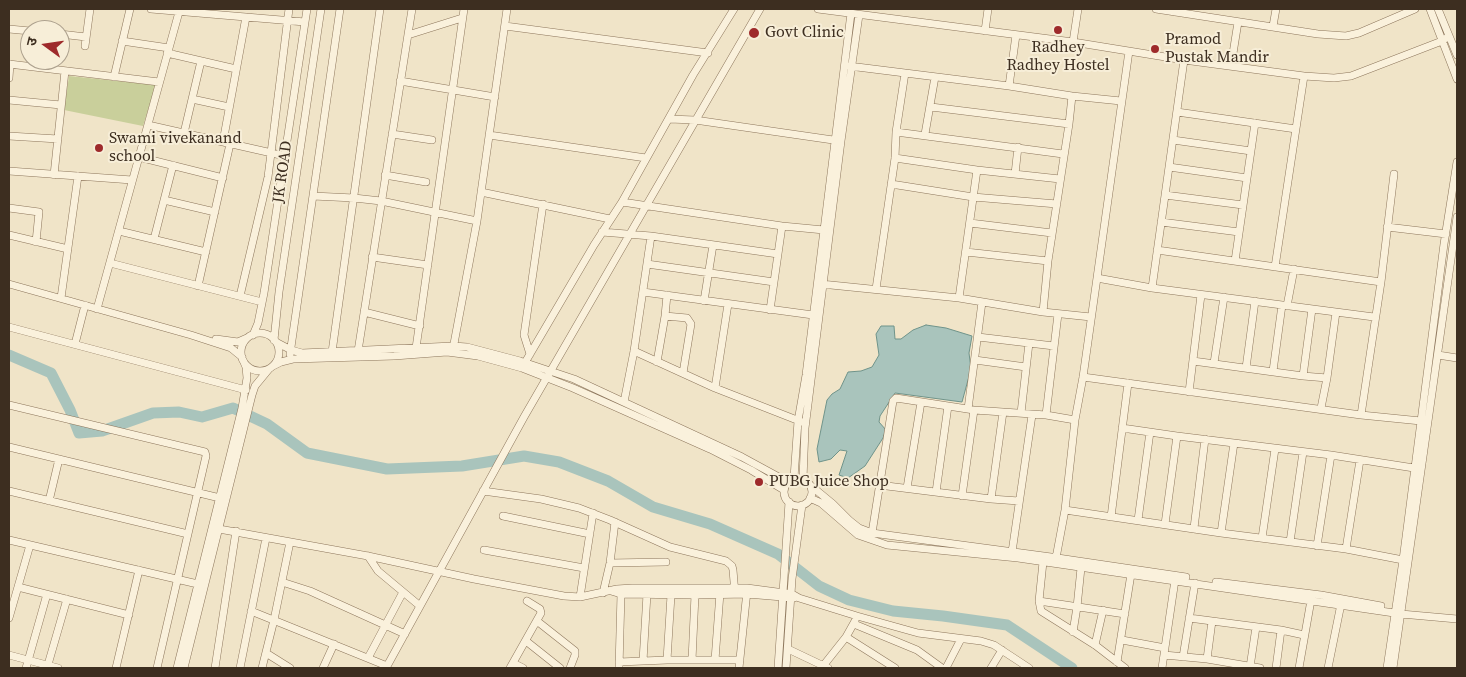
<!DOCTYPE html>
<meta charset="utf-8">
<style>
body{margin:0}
#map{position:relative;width:1466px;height:677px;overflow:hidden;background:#f0e4c8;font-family:"Source Serif 4","Noto Sans Devanagari",serif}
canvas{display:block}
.frame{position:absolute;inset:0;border:10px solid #3d2e20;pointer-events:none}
.north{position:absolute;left:20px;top:20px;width:50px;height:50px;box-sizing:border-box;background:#f7eed8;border:1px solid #ada18e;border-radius:50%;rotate:284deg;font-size:14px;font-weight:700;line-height:20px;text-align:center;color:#3d2e20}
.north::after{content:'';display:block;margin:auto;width:18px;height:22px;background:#9e2a2b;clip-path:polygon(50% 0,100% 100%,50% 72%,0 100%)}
</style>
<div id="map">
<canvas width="1466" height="677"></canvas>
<div class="frame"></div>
<div class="north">उ</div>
</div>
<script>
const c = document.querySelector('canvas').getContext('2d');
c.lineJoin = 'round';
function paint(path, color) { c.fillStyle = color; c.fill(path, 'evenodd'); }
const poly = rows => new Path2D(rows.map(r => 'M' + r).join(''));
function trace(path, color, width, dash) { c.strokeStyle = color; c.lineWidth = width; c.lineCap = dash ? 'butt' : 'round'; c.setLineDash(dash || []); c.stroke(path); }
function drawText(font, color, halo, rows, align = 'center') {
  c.font = font + ' "Source Serif 4",serif'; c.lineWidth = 4; c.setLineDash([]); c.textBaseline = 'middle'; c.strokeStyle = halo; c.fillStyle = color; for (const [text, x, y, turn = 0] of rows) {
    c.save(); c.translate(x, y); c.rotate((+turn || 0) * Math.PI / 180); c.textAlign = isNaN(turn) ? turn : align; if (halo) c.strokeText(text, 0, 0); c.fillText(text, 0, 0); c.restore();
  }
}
paint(poly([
 [69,76,156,85,143,126,64,110]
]), '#c9cf9b');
const water = poly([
 [926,325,946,328,972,336,969,353,971,369,962,402,895,393,880,416,879,422,886,430,883,438,865,466,848,478,839,475,847,451,840,450,831,459,819,462,817,449,827,400,832,394,840,389,848,372,861,371,872,367,879,355,876,334,881,326,894,326,895,339,901,339,913,330,926,325]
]);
paint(water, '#a9c4bc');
trace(water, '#6f938a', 1);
trace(poly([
 [9,355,51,373,70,410,79,433,102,431,153,413,179,412,202,417,233,408,267,424,307,453,387,469,462,466,524,456,559,462,608,481,653,507,710,524,778,554,819,586,849,600,893,611,943,616,1007,625,1072,668]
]), '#a9c4bc', 11);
const minor = poly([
 [151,9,305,22],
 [818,9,1073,42,1184,60,1304,76,1334,78,1351,76,1442,41,1449,36],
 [1156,9,1318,34,1346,36,1359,33,1415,9],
 [1430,9,1457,79],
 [1438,9,1457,55],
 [505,26,708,53],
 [1273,26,1276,9],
 [9,29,30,31],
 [985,31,988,9],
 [60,34,86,37],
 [408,35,462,18],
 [122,41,169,48],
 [1073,42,1078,9],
 [85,46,90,9],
 [167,53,236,69],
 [9,64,159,82],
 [849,66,1009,86,1072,96,1121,101],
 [1231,66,1238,22],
 [114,77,130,9],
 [9,78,10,64],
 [400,81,495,97],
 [1009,86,1016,35],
 [192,99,229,107],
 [9,100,61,105],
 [931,107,1069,124],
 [1177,112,1296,129],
 [669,119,695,120,840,141],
 [148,125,285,156],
 [896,132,1063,154],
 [184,133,201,61],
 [392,134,432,140],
 [925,134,935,77],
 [489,135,646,158],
 [9,136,58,139],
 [1173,140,1251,151],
 [223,142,246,17],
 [139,157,223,178],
 [895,158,977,170,1060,179],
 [1169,167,1247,178],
 [9,171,132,180],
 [1015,174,1018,147],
 [54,175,65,71],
 [385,175,426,182],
 [891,184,973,197,1057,204],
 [481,192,610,219],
 [1165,195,1243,205],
 [313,196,354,198,381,201,477,221],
 [164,200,215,212],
 [622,202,782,226,824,230],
 [9,208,39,212,36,242],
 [1161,222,1239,232],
 [970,223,1052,233],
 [1387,227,1446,234],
 [119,231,206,252],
 [602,232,651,236,778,254],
 [9,235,68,249],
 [154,239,173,165],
 [1157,250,1381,282],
 [966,252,1048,261],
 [372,257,428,265],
 [1235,261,1255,123],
 [110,263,262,302],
 [647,264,774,282],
 [1275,267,1304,76],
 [1097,278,1152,288,1374,317],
 [9,284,191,335,231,348,242,357],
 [821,284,959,298,1043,312,1091,317],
 [198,286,230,144],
 [1152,288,1184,60],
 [876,289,895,158,896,132,905,73],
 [643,292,813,315],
 [240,296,268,177,289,9],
 [61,298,78,176],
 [959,298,977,170],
 [704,301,713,245],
 [1287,306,1294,269],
 [97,309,179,12],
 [770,310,782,226],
 [364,312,420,326],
 [1043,312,1048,261,1069,124,1072,96],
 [665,316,687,318,691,324,683,373],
 [9,327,246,390],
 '241 352a19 19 0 1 1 38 0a19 19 0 1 1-38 0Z',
 [253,335,258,323,264,293,307,9],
 [978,337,1054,346],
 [216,339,238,342,247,338],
 [274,340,279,292,321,9],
 [276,342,291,350,302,353,453,346,467,347,520,361,574,379,742,457,788,482],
 [75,344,85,305],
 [416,348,464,9],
 [453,349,477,221,507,9],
 [358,351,412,9],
 [634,351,715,388,802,422],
 [332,352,380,9],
 [290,354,340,9],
 [530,354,524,335,543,204],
 [1438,355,1457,358],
 [975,360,1026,367],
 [1193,361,1303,376,1327,378],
 [657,362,665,316,667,295],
 [1214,363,1224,297],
 [273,366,281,362,293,359,394,356,447,352,478,356,522,368,573,388,710,449,751,470,784,490],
 [523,366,594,245,622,202,693,75,734,9],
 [1246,368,1255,301],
 [1273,371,1282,305],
 [1303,376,1312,309],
 [1083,377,1361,415,1421,421],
 [715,388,728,304],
 [1189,392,1201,295],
 [624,402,634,351,651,236],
 [9,405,205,452,206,456,157,668],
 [1321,408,1327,378,1336,312],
 [968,409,982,302],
 [1021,413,1029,343],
 [1046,415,1058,314],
 [1361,415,1381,282,1394,174],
 [1122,428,1177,436,1331,455,1414,468],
 [9,447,220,498],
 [794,478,798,421,806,375,851,13],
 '784 492a14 14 0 1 1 28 0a14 14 0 1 1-28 0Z',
 [803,479,805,428,841,141,859,15],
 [810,485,833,504,849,520,859,528,872,533,1051,557,1186,577],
 [879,485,991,499,1019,501],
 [907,488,921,402],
 [9,491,188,534],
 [483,491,541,499,579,508,610,520,670,547,726,561,732,566,733,570,735,594],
 [936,492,948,406],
 [962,496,974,410],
 [810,498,821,503,858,535,887,545,1018,558,1401,614,1457,619],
 [991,499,1003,412],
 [49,501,59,459],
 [1065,510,1221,533,1346,549,1403,560],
 [503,516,590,534],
 [1111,517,1128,383],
 [1138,520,1150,432],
 [1165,524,1177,436],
 [1194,528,1205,439],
 [219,529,368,556,474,579,564,596,580,597,617,589,632,588,747,588,792,594,799,598,857,616,918,633,981,641,994,645,1029,668],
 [872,533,893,401,896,398,974,410,1046,415,1075,420],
 [1221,533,1234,443],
 [1262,538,1275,449],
 [9,540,202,585],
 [1290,542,1303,452],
 [1317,546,1331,455],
 [1346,549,1360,460],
 [484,550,584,568],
 [1012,552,1032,415],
 [368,556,378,571,420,606],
 [1056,558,1065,510,1075,420,1083,377,1129,51],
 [1043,562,1039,601,1041,611,1095,645,1125,668],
 [610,563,666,562],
 [282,582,310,591,405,634],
 [1216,582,1321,595,1381,606],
 [18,587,129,615],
 [611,591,621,594,695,595,747,594,794,598],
 [603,593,610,563,615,522],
 [580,597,593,513],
 [1039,601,1125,614],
 [251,611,387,666],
 [9,618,30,545],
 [1189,618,1281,630,1304,635],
 [537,621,575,651,575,655,570,668],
 [854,624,917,650,942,668],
 [1073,632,1077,607,1081,568],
 [846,637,895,668],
 [1122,640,1165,648],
 [526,641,560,668],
 [1095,645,1103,610],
 [788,649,828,668],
 [266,653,290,668],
 [9,655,58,668],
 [1164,655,1207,659,1260,668],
 [1183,657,1195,583],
 [368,658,403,592],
 [1207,659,1212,621],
 [667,660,671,595],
 [692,660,695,595],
 [715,660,720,593],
 [643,661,647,594],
 [619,662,667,660,740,660],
 [1117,662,1131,574],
 [513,663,523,668],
 [823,666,846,637,855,621],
 [1250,667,1256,627],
 [26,668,47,594],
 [47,668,67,599],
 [116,668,139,570],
 [177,668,242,408,247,378,246,367,243,360],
 [184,668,252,395,255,386,269,369],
 [215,668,236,531],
 [240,668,266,538],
 [262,668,274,620,290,542],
 [323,668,334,644],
 [386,668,524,417,760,9],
 [510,668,541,613,540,609,527,601],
 [619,668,621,594],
 [739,668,747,591],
 [778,668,789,502],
 [786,668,792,579,802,505],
 [946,668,961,639],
 [991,668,1002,650],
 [1162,668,1175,580],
 [1276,668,1281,630],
 [1299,668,1311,600],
 [1328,668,1341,604],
 [1387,668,1403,560,1444,244,1457,162],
 [1393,668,1457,217]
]);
trace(minor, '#8d765c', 8);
trace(minor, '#faf1dc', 7);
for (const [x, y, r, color] of [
 [1058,30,5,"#9e2a2b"],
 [754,33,6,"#9e2a2b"],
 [1155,49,5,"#9e2a2b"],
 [99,148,5,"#9e2a2b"],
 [759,482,5,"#9e2a2b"]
]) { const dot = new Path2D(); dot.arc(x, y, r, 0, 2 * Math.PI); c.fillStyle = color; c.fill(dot); trace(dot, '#f7eed8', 2); }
drawText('16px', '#3d2e20', '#f7eed8', [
 ["Govt Clinic",765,33],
 ["Pramod",1165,40],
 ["Pustak Mandir",1165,58],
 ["Radhey",1058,48,"center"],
 ["Radhey Hostel",1058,66,"center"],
 ["Swami vivekanand",109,139],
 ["school",109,157],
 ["PUBG Juice Shop",769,482]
], 'left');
drawText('16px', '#3d2e20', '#f7eed8', [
 ["JK ROAD",283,172,-82]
]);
</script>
